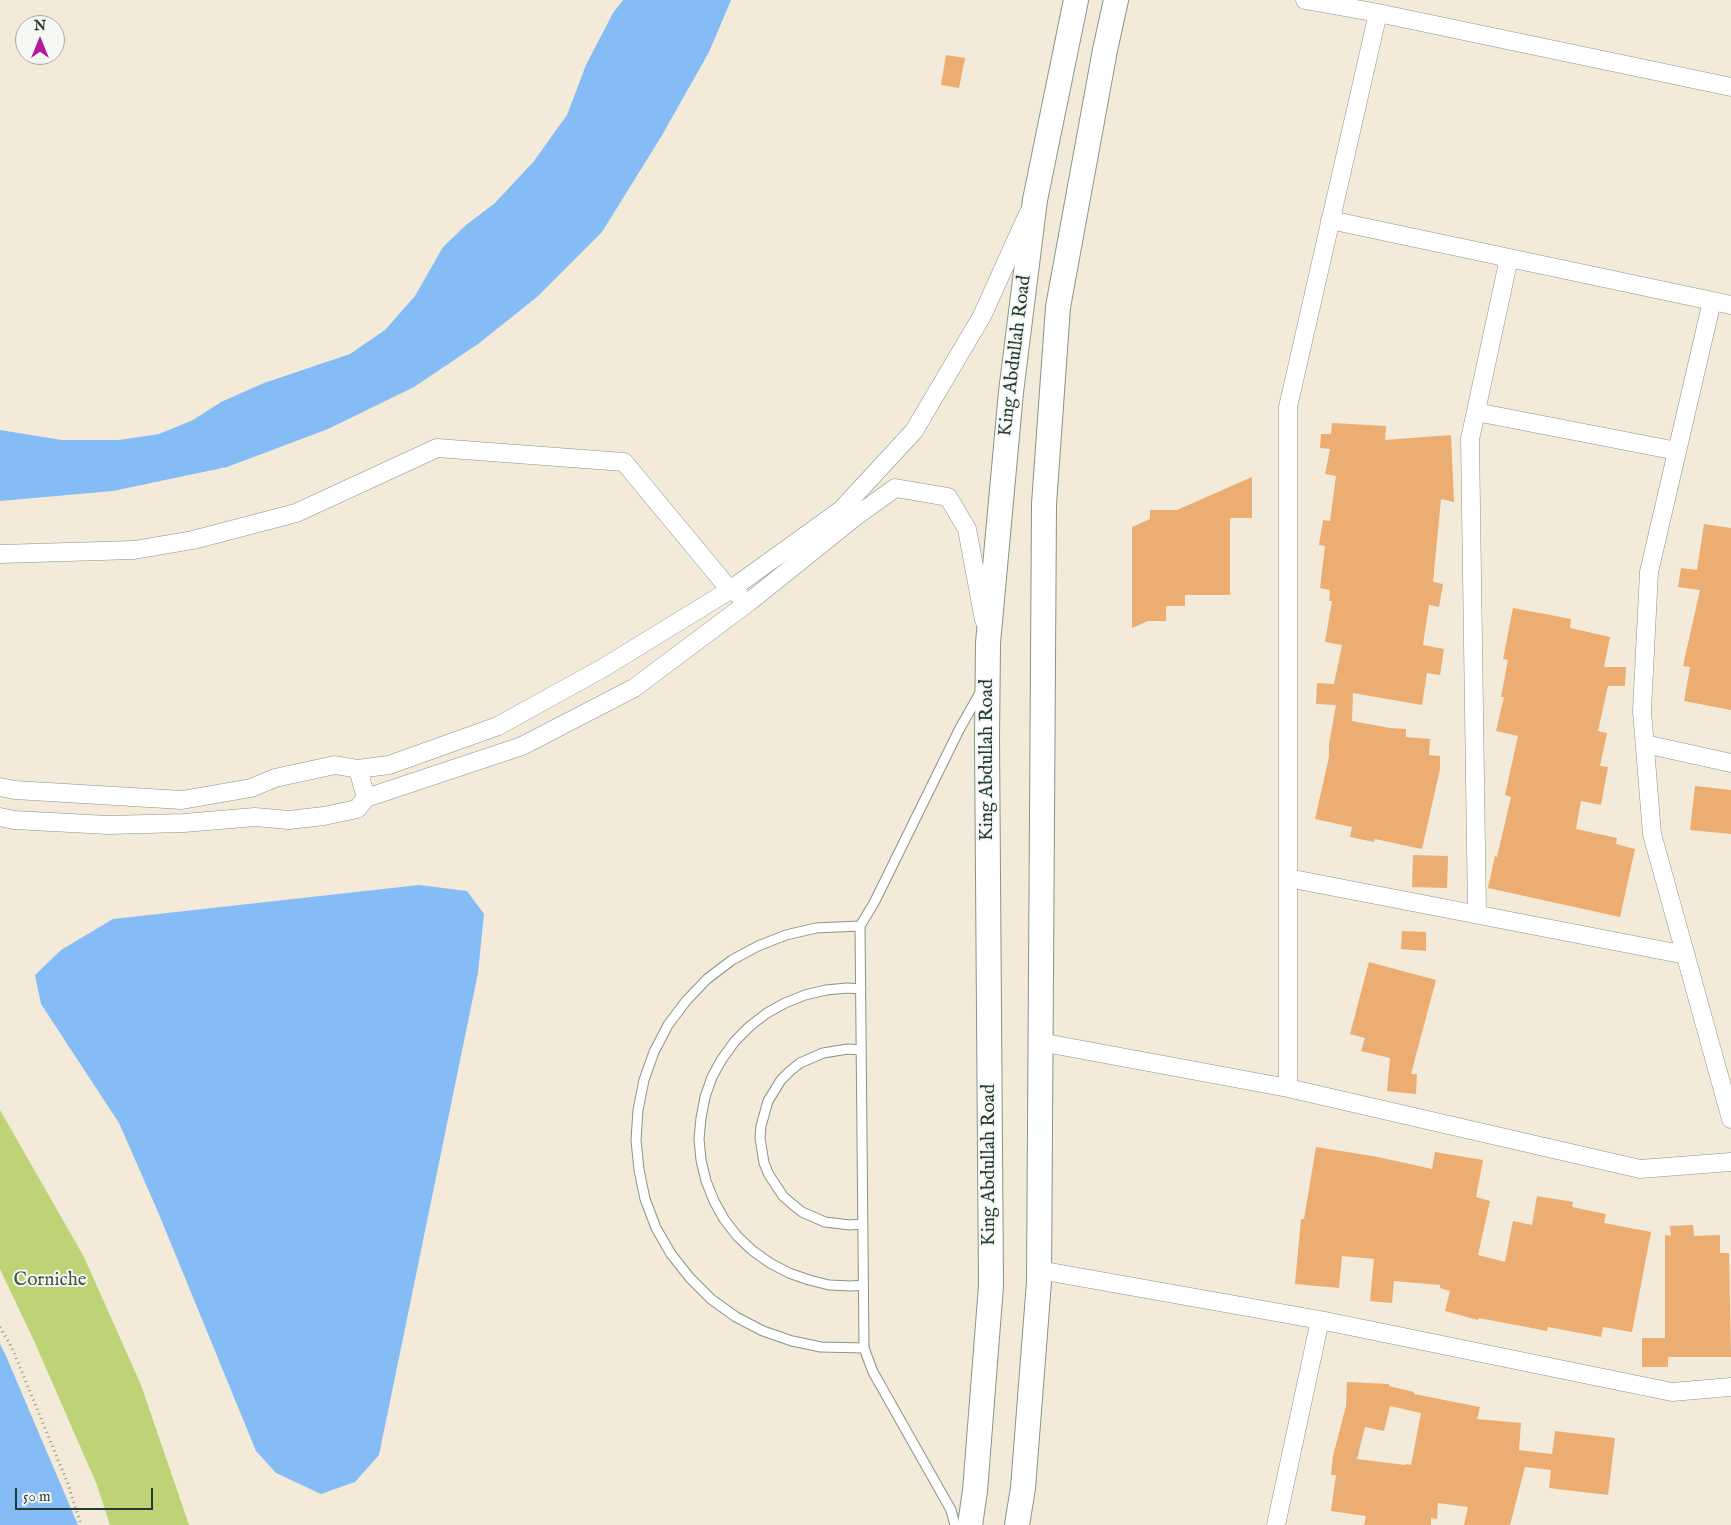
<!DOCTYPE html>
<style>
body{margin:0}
#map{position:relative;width:1731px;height:1525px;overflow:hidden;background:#f3ead9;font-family:"IM FELL English",serif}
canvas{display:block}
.north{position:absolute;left:15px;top:15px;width:50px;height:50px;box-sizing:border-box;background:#f6f6f2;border:1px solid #a0aca6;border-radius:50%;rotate:0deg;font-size:14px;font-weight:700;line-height:20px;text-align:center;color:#1f3d34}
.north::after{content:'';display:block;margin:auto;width:18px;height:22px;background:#b5179e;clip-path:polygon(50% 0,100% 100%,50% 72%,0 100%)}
.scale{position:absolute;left:15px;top:1488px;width:138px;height:22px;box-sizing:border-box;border:2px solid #1f3d34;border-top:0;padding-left:6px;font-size:15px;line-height:18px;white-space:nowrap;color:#1f3d34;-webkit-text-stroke:4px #f6f6f2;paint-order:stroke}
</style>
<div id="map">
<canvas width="1731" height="1525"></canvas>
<div class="north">N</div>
<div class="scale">50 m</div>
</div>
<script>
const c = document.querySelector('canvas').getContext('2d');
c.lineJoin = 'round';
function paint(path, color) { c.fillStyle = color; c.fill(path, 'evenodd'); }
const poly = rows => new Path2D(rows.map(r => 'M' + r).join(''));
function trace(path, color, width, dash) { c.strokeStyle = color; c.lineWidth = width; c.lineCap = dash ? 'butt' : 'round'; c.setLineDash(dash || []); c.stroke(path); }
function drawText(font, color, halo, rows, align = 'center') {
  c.font = font + ' "IM FELL English",serif'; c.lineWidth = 4; c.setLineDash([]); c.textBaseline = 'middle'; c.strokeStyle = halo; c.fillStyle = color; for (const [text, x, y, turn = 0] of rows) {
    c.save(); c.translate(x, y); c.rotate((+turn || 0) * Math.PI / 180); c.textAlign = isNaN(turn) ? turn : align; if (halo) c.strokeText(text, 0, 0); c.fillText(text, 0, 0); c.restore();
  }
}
paint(poly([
 [0,1110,84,1257,141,1385,189,1525,110,1525,97,1485,35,1343,0,1269]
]), '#bed376');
paint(poly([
 [623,0,731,0,709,52,661,137,602,232,537,297,478,344,414,387,328,429,227,467,113,491,0,501,0,430,62,440,119,440,159,434,193,420,221,402,264,383,350,354,385,330,415,296,443,247,466,225,495,203,534,161,567,115,586,65,613,13],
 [419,885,467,891,484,914,478,973,379,1455,355,1482,321,1494,276,1473,256,1451,158,1212,119,1123,41,1004,35,975,61,950,113,919],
 [0,1344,6,1356,78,1525,0,1525]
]), '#86bcf5');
paint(poly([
 [946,55,965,58,959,88,941,85],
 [1332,423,1386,426,1385,440,1451,435,1454,502,1441,499,1433,582,1443,584,1439,607,1429,605,1423,645,1444,649,1440,675,1427,673,1422,705,1353,693,1352,721,1390,728,1406,729,1406,737,1430,739,1429,755,1440,756,1440,769,1422,849,1375,839,1374,842,1350,837,1352,827,1315,819,1329,757,1329,744,1336,705,1316,704,1317,683,1334,684,1342,645,1325,642,1332,601,1329,601,1330,590,1320,588,1325,546,1319,545,1323,520,1330,521,1336,476,1325,474,1330,449,1320,448,1321,434,1331,434],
 [1252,477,1252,518,1230,518,1230,595,1185,595,1185,606,1166,606,1166,621,1148,621,1132,628,1132,527,1150,519,1150,510,1177,510],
 [1704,524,1731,528,1731,710,1684,701,1690,667,1683,666,1700,590,1678,587,1681,568,1697,570],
 [1513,608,1571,619,1570,628,1610,637,1604,667,1626,667,1625,686,1608,686,1598,731,1607,733,1600,766,1608,767,1601,805,1581,801,1576,829,1617,838,1616,844,1635,849,1620,917,1488,888,1495,856,1497,857,1511,797,1505,795,1518,736,1496,731,1504,697,1501,697,1508,660,1503,659],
 [1695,786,1731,790,1731,834,1690,830],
 [1413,855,1448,856,1447,888,1412,887],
 [1402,931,1426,932,1426,951,1401,949],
 [1369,962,1436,980,1411,1074,1417,1074,1416,1094,1387,1091,1390,1058,1361,1051,1365,1038,1350,1034],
 [1316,1147,1378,1157,1432,1169,1435,1152,1483,1160,1476,1197,1490,1201,1478,1255,1505,1262,1513,1221,1532,1225,1537,1196,1573,1202,1572,1207,1606,1214,1604,1223,1651,1232,1632,1332,1603,1327,1601,1337,1548,1327,1547,1331,1479,1318,1478,1320,1445,1311,1450,1291,1440,1288,1440,1285,1394,1281,1392,1303,1370,1301,1374,1259,1342,1256,1339,1288,1295,1284,1301,1219,1304,1219],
 [1693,1225,1694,1236,1720,1235,1720,1253,1729,1253,1731,1357,1668,1357,1668,1367,1642,1367,1642,1338,1665,1338,1665,1235,1671,1236,1670,1226],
 [1347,1382,1389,1384,1389,1386,1414,1392,1414,1394,1480,1407,1477,1419,1521,1423,1519,1450,1552,1454,1555,1431,1615,1438,1608,1495,1549,1488,1551,1470,1525,1467,1510,1525,1464,1525,1468,1507,1438,1503,1437,1519,1431,1518,1431,1525,1364,1525,1366,1516,1331,1511,1336,1475,1331,1475,1333,1456,1346,1406],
 [1390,1406,1421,1413,1411,1465,1406,1464,1405,1465,1357,1459,1365,1427,1384,1431]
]), '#ecad72');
const lane = poly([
 [860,926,816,928,786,935,758,946,732,960,707,979,686,1001,668,1025,654,1052,644,1080,638,1110,636,1140,639,1170,645,1199,656,1228,671,1254,690,1278,711,1299,736,1317,763,1331,792,1341,821,1347,864,1348],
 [861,989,847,988,826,990,805,995,785,1003,767,1013,750,1026,735,1041,722,1059,712,1077,705,1097,701,1118,699,1139,701,1160,706,1181,714,1201,724,1219,737,1236,753,1251,770,1263,789,1273,809,1280,829,1285,851,1286,863,1285],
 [861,1050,848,1049,823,1053,800,1063,790,1071,781,1080,768,1101,761,1126,760,1138,764,1163,769,1175,783,1196,792,1204,802,1212,825,1222,850,1225,863,1224],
 [955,1525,951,1510,873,1372,864,1348,860,926,874,903,959,730,981,691]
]);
const street = poly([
 [1305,0,1378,13,1731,87],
 [1330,220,1731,305],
 [1712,301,1649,572,1642,711,1652,834,1731,1119],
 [1476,412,1677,451],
 [0,554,134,550,193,540,296,513,437,448,624,462,730,590,739,595],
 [1645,744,1731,763],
 [358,769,366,798],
 [0,787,15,790,182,800,251,788,275,778,335,765,358,769,389,765,498,726,603,668,730,590,841,510,914,431,982,316,1028,214],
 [0,817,14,820,108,825,184,823,255,817,289,820,324,816,357,809,366,798,522,746,634,688,749,602,855,517,895,488,948,497,967,529,984,620],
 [1288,878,1686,955],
 [1477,914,1470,439,1509,258],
 [1040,1042,1288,1088,1640,1169,1731,1162],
 [1288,1088,1288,407,1378,13],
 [1039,1270,1320,1320,1672,1392,1731,1387],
 [1276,1525,1320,1320]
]);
const secondary = poly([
 [970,1525,975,1491,991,1286,987,738,988,643,1011,392,1035,200,1076,0],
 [1017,1525,1023,1488,1039,1282,1044,504,1058,307,1105,50,1116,0]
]);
trace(lane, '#899486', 11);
trace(street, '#899486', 19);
trace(secondary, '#899486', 26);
trace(poly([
 [0,1327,12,1348,68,1484,81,1525]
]), '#899486', 3, [1, 4]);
trace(lane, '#fff', 9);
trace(street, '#fff', 18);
trace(secondary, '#fff', 24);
drawText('19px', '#1f3d34', '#f6f6f2', [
 ["King Abdullah Road",1016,356,-83],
 ["King Abdullah Road",988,760,-90],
 ["King Abdullah Road",990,1165,-90]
]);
drawText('19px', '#3f5b41', '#f6f6f2', [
 ["Corniche",50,1281]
]);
</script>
